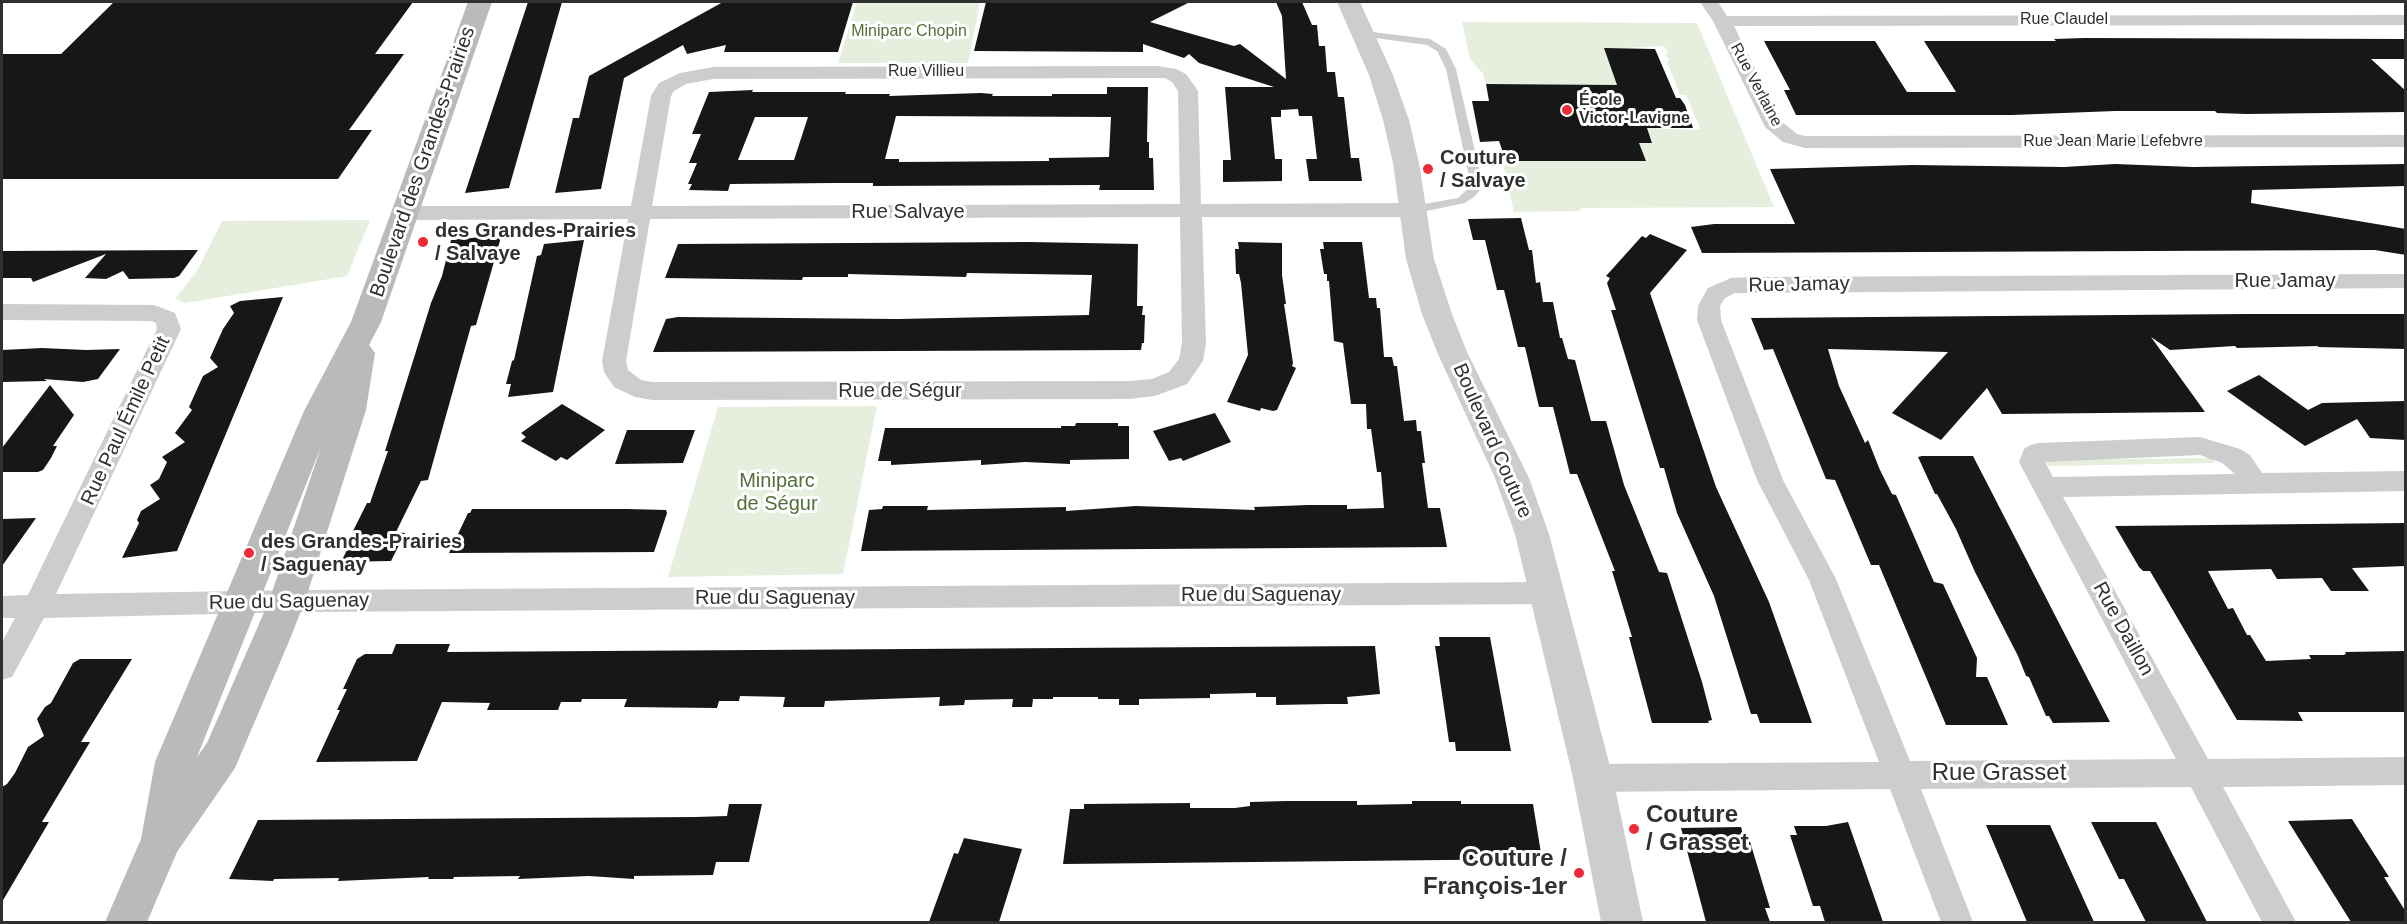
<!DOCTYPE html>
<meta charset="utf-8">
<style>
body{margin:0}
#map{position:relative;width:2407px;height:924px;overflow:hidden;background:#fff;font-family:Arial,sans-serif}
canvas{display:block}
.frame{position:absolute;inset:0;border:3px solid #303030;pointer-events:none}
</style>
<div id="map">
<canvas width="2407" height="924"></canvas>
<div class="frame"></div>
</div>
<script>
const c = document.querySelector('canvas').getContext('2d');
c.lineJoin = 'round';
function paint(path, color) { c.fillStyle = color; c.fill(path, 'evenodd'); }
const poly = rows => new Path2D(rows.map(r => 'M' + r).join(''));
function trace(path, color, width, dash) { c.strokeStyle = color; c.lineWidth = width; c.lineCap = dash ? 'butt' : 'round'; c.setLineDash(dash || []); c.stroke(path); }
function drawText(font, color, halo, rows, align = 'center') {
  c.font = font + ' Arial,sans-serif'; c.lineWidth = 6; c.setLineDash([]); c.textBaseline = 'middle'; c.strokeStyle = halo; c.fillStyle = color; for (const [text, x, y, turn = 0] of rows) {
    c.save(); c.translate(x, y); c.rotate((+turn || 0) * Math.PI / 180); c.textAlign = isNaN(turn) ? turn : align; if (halo) c.strokeText(text, 0, 0); c.fillText(text, 0, 0); c.restore();
  }
}
paint(poly([
 [857,2,980,2,968,63,838,63],
 [1462,22,1697,23,1774,207,1583,208,1577,211,1514,212,1503,164,1506,163,1506,161,1645,161,1639,143,1652,142,1647,128,1698,130,1700,128,1686,95,1680,95,1667,61,1670,60,1664,54,1668,54,1664,46,1605,49,1617,85,1486,84,1483,74,1470,59],
 [370,220,347,276,185,303,175,299,197,271,222,221],
 [877,406,843,574,668,577,718,407],
 [2211,458,2215,463,2048,466,2045,460]
]), '#e6eedd');
paint(poly([
 [114,2,413,2,375,54,404,54,349,130,372,130,338,179,2,179,2,54,61,54],
 [528,2,562,2,509,188,465,193],
 [723,2,853,2,838,52,724,52,726,45,687,54,683,45,624,78,601,189,555,193,573,118,579,118,589,76],
 [986,2,1190,2,1150,22,1234,46,1240,44,1286,79,1282,16,1276,2,1302,2,1312,25,1317,25,1319,46,1325,46,1327,72,1335,72,1338,97,1344,97,1351,158,1359,158,1362,181,1309,181,1306,159,1317,159,1312,116,1299,116,1298,109,1281,110,1281,117,1271,117,1275,159,1282,159,1282,181,1223,182,1223,160,1231,160,1225,87,1274,87,1199,63,1189,54,1184,58,1143,44,1143,52,974,51],
 [2084,38,2406,39,2406,59,2371,59,2406,91,2406,112,2246,114,2217,113,2215,111,2115,111,2012,115,1796,115,1784,90,1790,90,1764,41,1875,41,1907,92,1956,92,1924,41,2056,41,2054,39],
 [1604,48,1655,49,1676,98,1680,98,1685,105,1693,128,1647,128,1652,143,1639,143,1646,161,1506,161,1499,141,1480,142,1472,101,1489,101,1486,84,1617,85],
 [1107,87,1148,87,1147,142,1149,142,1149,158,1153,158,1154,190,1099,190,1100,185,873,186,873,183,833,183,730,184,728,191,689,190,692,184,688,184,697,163,689,163,701,134,692,134,709,92,753,90,752,92,846,92,845,94,890,94,889,96,981,93,993,94,992,96,1052,96,1052,94,1107,94],
 [896,116,1111,117,1109,157,1049,158,1049,161,899,162,899,159,885,159],
 [755,117,808,117,794,160,738,160],
 [2115,164,2193,167,2406,164,2406,186,2252,190,2251,203,2406,229,2406,255,2375,250,1702,253,1691,227,1714,224,1795,224,1770,169,1912,165,2064,167],
 [1521,218,1529,250,1532,250,1536,283,1540,282,1543,302,1553,302,1560,338,1562,338,1568,359,1575,360,1591,421,1606,421,1624,485,1659,572,1667,573,1702,682,1712,720,1708,721,1709,723,1652,723,1629,637,1632,637,1612,571,1615,571,1577,474,1570,474,1553,407,1539,407,1525,347,1518,347,1504,290,1497,290,1485,240,1473,240,1468,219],
 [1650,234,1687,250,1650,293,1716,487,1769,602,1812,723,1760,723,1757,714,1751,714,1714,596,1677,513,1664,468,1660,468,1611,310,1616,310,1607,283,1610,278,1606,276,1642,236,1646,238],
 [481,237,501,237,476,325,471,326,428,480,421,481,396,532,405,533,391,561,341,562,357,530,353,531,367,503,370,503,388,451,385,451,431,303,442,276,451,240],
 [584,240,553,392,508,397,511,384,506,384,512,361,514,360,537,256,541,255,544,244],
 [1029,242,1138,244,1137,306,1143,306,1142,315,1145,315,1144,343,1142,343,1141,350,653,352,666,319,678,317,898,319,1089,315,1092,275,967,273,966,277,848,274,848,277,803,277,802,280,665,278,678,244],
 [1238,242,1282,243,1282,275,1286,304,1284,304,1293,363,1292,366,1296,368,1277,410,1273,411,1261,408,1260,411,1227,402,1248,355,1241,283,1239,274,1236,274,1235,249,1239,249],
 [1323,242,1362,242,1369,298,1376,298,1377,308,1380,308,1384,357,1392,357,1394,366,1397,366,1404,421,1416,420,1417,431,1421,431,1425,463,1422,463,1428,508,1440,508,1447,547,861,551,869,510,882,509,883,506,928,506,927,510,1066,507,1066,511,1136,506,1255,510,1254,507,1309,505,1347,505,1347,509,1384,508,1381,472,1377,472,1371,429,1367,429,1366,404,1351,404,1343,343,1334,341,1329,281,1327,281,1327,274,1324,274,1320,249,1324,249],
 [198,250,179,276,174,278,129,279,123,271,106,279,85,278,106,254,33,282,31,278,2,278,2,251],
 [283,297,177,551,122,558,139,523,137,520,141,511,160,499,150,485,159,479,167,462,162,457,185,442,175,433,192,410,189,407,203,376,218,367,210,358,223,329,234,313,230,306,240,301],
 [2245,314,2406,314,2406,349,2317,347,2319,346,2237,348,2235,346,2170,350,2151,337,2205,412,2002,414,1987,388,1941,440,1892,413,1948,352,1828,349,1839,386,1865,443,1868,440,1880,470,1892,494,1896,495,1934,582,1943,584,1977,658,1976,677,1987,677,2008,725,1946,725,1879,565,1871,565,1835,480,1826,479,1773,349,1764,350,1751,318],
 [42,348,86,350,120,349,98,379,83,382,44,379,47,381,2,382,2,350],
 [2259,375,2308,410,2322,403,2406,401,2406,440,2370,438,2357,419,2305,446,2227,391],
 [50,385,74,415,53,446,57,446,51,458,43,470,38,472,2,472,2,448],
 [562,404,605,430,567,460,561,457,556,461,521,441,526,437,521,433],
 [1215,413,1231,442,1183,461,1181,458,1169,461,1153,431],
 [1076,423,1118,423,1118,426,1129,426,1129,459,1070,460,1070,464,1025,462,981,465,981,460,891,465,891,461,878,461,885,428,1061,428,1061,426,1075,426],
 [627,430,695,430,683,463,615,464],
 [1922,456,1973,456,2110,722,2053,723,2049,716,2046,716,2029,677,2026,676,2018,656,1975,572,1956,529,1937,494,1935,494,1918,457],
 [472,509,627,509,666,510,667,513,654,552,449,553,468,513,470,513],
 [36,518,2,566,2,519],
 [2406,523,2406,566,2352,568,2369,591,2331,591,2322,578,2277,579,2271,569,2208,571,2228,609,2233,608,2247,635,2250,635,2266,661,2311,659,2309,655,2343,655,2346,654,2345,652,2406,651,2406,712,2298,712,2303,721,2237,720,2150,571,2143,571,2139,567,2115,526],
 [1439,637,1490,637,1511,751,1456,751,1455,742,1449,742,1435,646,1440,646],
 [396,644,450,644,447,652,1375,646,1380,694,1347,697,1348,704,1328,704,1276,705,1276,697,1256,697,1256,693,1210,694,1210,698,1139,699,1139,705,1119,705,1119,699,1098,699,1098,697,1053,697,1053,699,1033,699,1032,707,1012,707,1013,699,965,700,964,705,939,706,940,697,825,701,824,707,783,707,785,697,740,696,739,701,719,701,717,708,624,707,627,699,582,699,581,702,561,702,558,710,487,710,490,703,442,702,417,761,316,762,340,710,337,710,347,689,343,689,357,659,365,654,392,654],
 [80,659,132,659,81,742,90,742,42,822,49,822,2,902,2,787,7,784,15,773,28,747,44,736,37,719,45,707,51,703,73,663],
 [1286,801,1357,801,1357,805,1412,804,1412,801,1461,801,1461,804,1533,804,1542,859,1063,864,1070,809,1084,809,1084,804,1190,803,1190,808,1235,808,1250,806,1250,802],
 [729,804,762,804,749,862,716,862,713,875,634,876,634,879,589,876,518,879,520,876,454,877,453,879,428,879,429,877,338,881,339,878,274,879,273,881,229,879,258,820,695,817,727,816],
 [2352,819,2389,877,2384,877,2406,912,2406,922,2351,922,2288,821],
 [1848,822,1883,922,1825,922,1820,906,1813,906,1790,835,1797,835,1794,826,1826,826],
 [2091,822,2156,822,2207,922,2146,922,2124,879,2119,879],
 [1986,825,2050,825,2094,922,2027,922],
 [1741,827,1743,834,1748,835,1770,908,1765,908,1770,922,1706,922,1681,828],
 [964,838,1022,849,999,922,929,922,954,853,958,854]
]), '#171717');
paint(poly([
 [1364,31,1430,39,1446,49,1456,69,1483,186,1475,196,1465,203,1412,214,1406,210,1412,206,1458,198,1471,186,1446,69,1437,51,1427,45,1361,36,1359,34,1364,31]
]), '#cdcdcd');
paint(poly([
 [1700,2,1718,2,1727,16,2406,15,2406,25,1734,26,1781,121,1797,134,1805,136,2406,135,2406,147,1805,148,1783,142,1765,127,1713,21,1700,2],
 [1157,66,1176,69,1186,74,1198,91,1201,204,1412,203,1420,205,1423,210,1420,215,1412,217,1202,217,1206,343,1203,361,1187,384,1155,396,1129,399,652,400,635,397,614,387,604,372,602,361,628,219,405,220,397,218,394,213,397,208,405,206,631,206,651,96,659,83,680,73,713,67,1157,66],
 [1165,78,1172,82,1178,91,1180,204,652,206,671,96,674,91,686,84,713,79,1165,78],
 [1180,217,1182,343,1179,359,1169,372,1152,379,1129,381,652,382,641,380,628,370,626,361,650,219,1180,217],
 [2406,274,2406,288,1752,293,1735,293,1725,298,1720,306,1721,320,1783,480,1836,579,1910,761,2176,759,2019,462,2024,449,2030,445,2039,443,2200,437,2240,449,2250,455,2262,473,2406,471,2406,491,2063,497,2208,759,2406,757,2406,785,2223,787,2296,922,2262,922,2191,787,1921,789,1973,922,1941,922,1890,789,1593,792,1582,788,1578,778,1582,768,1593,764,1879,762,1809,580,1757,480,1697,320,1698,306,1708,288,1731,278,1752,277,2406,274],
 [2200,455,2222,463,2235,474,2053,477,2045,462,2200,455],
 [2,304,154,305,175,313,181,329,56,594,303,590,1549,582,1559,585,1563,593,1559,601,1549,604,303,612,44,618,12,677,2,680,2,642,15,618,2,618,2,596,28,595,157,329,156,323,151,321,2,320,2,304]
]), '#cdcdcd');
paint(poly([
 [1337,2,1360,2,1393,75,1409,120,1419,163,1434,259,1452,314,1467,352,1529,478,1549,534,1613,778,1643,922,1601,922,1573,778,1515,534,1495,478,1437,352,1422,314,1406,259,1393,163,1383,120,1369,75,1337,2]
]), '#cdcdcd');
paint(poly([
 [468,2,492,2,381,322,369,345,375,353,366,410,305,601,290,639,235,768,177,852,147,922,105,922,141,839,155,762,304,411,351,322,468,2],
 [321,447,269,601,207,743,197,757,321,447]
]), '#bababa');
for (const [x, y, r, color] of [
 [1567,110,6,"#ef2a37"],
 [1428,169,6,"#ef2a37"],
 [423,242,6,"#ef2a37"],
 [249,553,6,"#ef2a37"],
 [1634,829,6,"#ef2a37"],
 [1579,873,6,"#ef2a37"]
]) { const dot = new Path2D(); dot.arc(x, y, r, 0, 2 * Math.PI); c.fillStyle = color; c.fill(dot); trace(dot, '#fff', 2); }
drawText('16px', '#303030', '#fff', [
 ["Rue Claudel",2064,20],
 ["Rue Villieu",926,72],
 ["Rue Verlaine",1756,85,62],
 ["Rue Jean Marie Lefebvre",2113,142]
]);
drawText('16px', '#526f3a', '#fff', [
 ["Miniparc Chopin",909,32]
]);
drawText('bold 16px', '#303030', '#fff', [
 ["École",1579,101],
 ["Victor-Lavigne",1579,119]
], 'left');
drawText('bold 20px', '#303030', '#fff', [
 ["Couture",1440,158],
 ["/ Salvaye",1440,181],
 ["des Grandes-Prairies",435,231],
 ["/ Salvaye",435,254],
 ["des Grandes-Prairies",261,542],
 ["/ Saguenay",261,565]
], 'left');
drawText('20px', '#303030', '#fff', [
 ["Boulevard des Grandes-Prairies",423,162,-71],
 ["Rue Salvaye",908,212],
 ["Rue Jamay",2285,281],
 ["Rue Jamay",1799,285,-1],
 ["Rue de Ségur",900,391],
 ["Rue Paul Émile Petit",126,421,-65],
 ["Boulevard Couture",1492,441,66],
 ["Rue du Saguenay",1261,595],
 ["Rue du Saguenay",775,598],
 ["Rue du Saguenay",289,602,-1],
 ["Rue Daillon",2123,629,61]
]);
drawText('20px', '#526f3a', '#fff', [
 ["Miniparc",777,481],
 ["de Ségur",777,504]
]);
drawText('24px', '#303030', '#fff', [
 ["Rue Grasset",1999,773]
]);
drawText('bold 24px', '#303030', '#fff', [
 ["Couture",1646,815],
 ["/ Grasset",1646,843],
 ["Couture /",1567,859,"right"],
 ["François-1er",1567,887,"right"]
], 'left');
</script>
